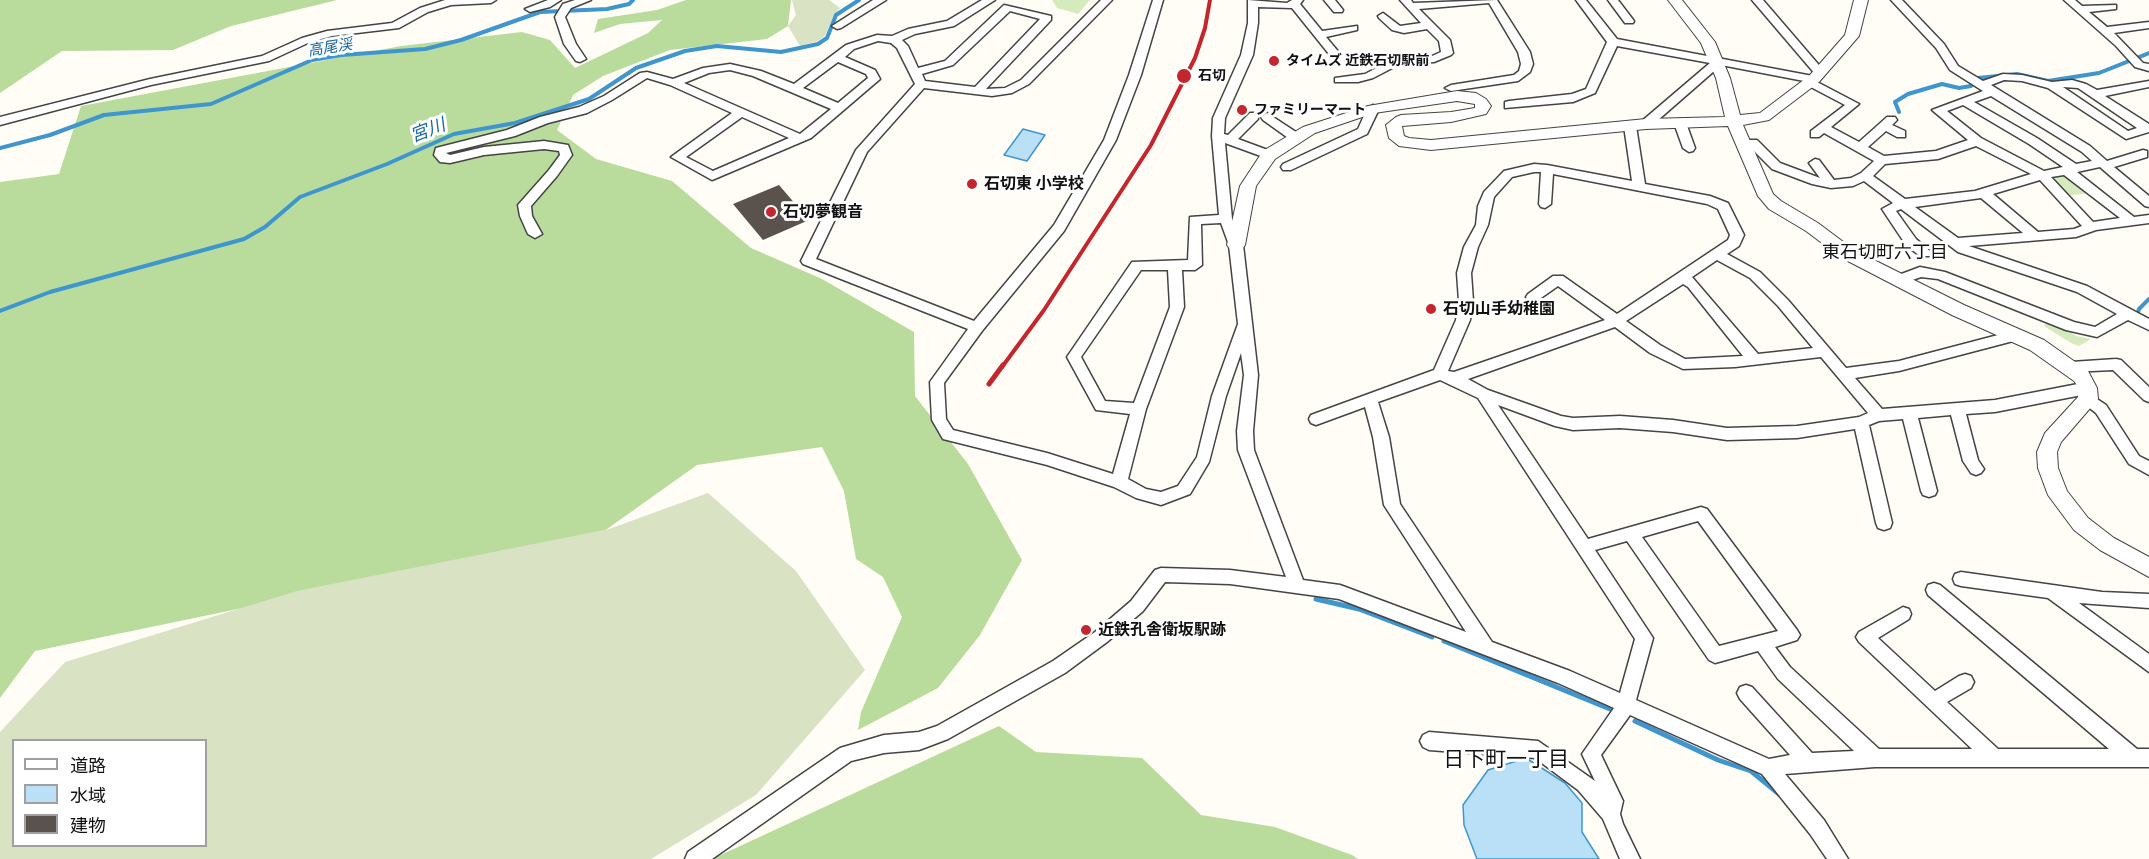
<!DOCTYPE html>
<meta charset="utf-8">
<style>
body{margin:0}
#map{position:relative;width:2149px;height:859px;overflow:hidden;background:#fffdf5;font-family:"IBM Plex Serif","Noto Sans JP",serif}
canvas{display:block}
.legend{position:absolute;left:12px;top:739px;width:195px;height:108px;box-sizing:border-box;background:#fff;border:2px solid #a0a0a0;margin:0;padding:8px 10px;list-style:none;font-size:18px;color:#111}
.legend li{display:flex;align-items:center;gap:12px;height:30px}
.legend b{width:30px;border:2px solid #a0a0a0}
</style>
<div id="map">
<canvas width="2149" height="859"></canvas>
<ul class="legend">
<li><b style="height:8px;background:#fff"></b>道路</li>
<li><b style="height:16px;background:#b9e0f7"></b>水域</li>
<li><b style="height:16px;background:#5a524d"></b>建物</li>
</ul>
</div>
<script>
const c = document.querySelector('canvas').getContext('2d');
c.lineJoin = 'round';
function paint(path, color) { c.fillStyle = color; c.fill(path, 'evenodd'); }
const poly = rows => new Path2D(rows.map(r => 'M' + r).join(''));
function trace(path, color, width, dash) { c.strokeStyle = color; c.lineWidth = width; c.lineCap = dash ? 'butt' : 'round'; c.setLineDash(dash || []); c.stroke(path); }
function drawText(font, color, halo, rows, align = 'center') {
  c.font = font + ' "IBM Plex Serif","Noto Sans JP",serif'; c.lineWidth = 6; c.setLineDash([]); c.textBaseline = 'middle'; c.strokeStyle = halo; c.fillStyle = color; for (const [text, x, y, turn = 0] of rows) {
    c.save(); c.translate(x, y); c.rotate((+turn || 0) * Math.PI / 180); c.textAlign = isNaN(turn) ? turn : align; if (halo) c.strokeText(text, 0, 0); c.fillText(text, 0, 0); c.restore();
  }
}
paint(poly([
 [1052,0,1090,0,1078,14,1057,8],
 [2063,174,2089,193,2067,196,2050,177],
 [2050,319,2076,336,2091,339,2079,346,2071,343,2044,326]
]), '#d5ebbd');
paint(poly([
 [0,0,337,0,231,26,173,50,62,51,0,93],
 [686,0,791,0,788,26,767,39,670,50,603,76,573,95,557,130,596,159,672,181,751,248,822,279,914,332,915,396,968,464,1022,560,980,635,938,688,858,730,861,712,902,617,883,577,856,559,844,491,822,447,697,465,600,534,35,651,0,698,0,182,59,174,81,106,401,46,522,32,550,40,575,68,648,33,662,20,620,24,594,33,598,19,657,10],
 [999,726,1036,752,1142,758,1201,815,1275,827,1352,855,1358,859,712,859]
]), '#b9dc9c');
paint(poly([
 [792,0,829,0,840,8,833,17,825,36,818,41,800,46,788,26,796,15],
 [708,493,796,571,865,670,756,795,651,859,0,859,0,732,65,662,297,591,609,529],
 [206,740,206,846,14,846,14,740]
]), '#d9e3c4');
const water = poly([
 [1023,129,1045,135,1027,161,1004,155,1023,129],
 [1526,758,1565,783,1582,803,1582,832,1599,859,1477,859,1464,825,1463,805,1488,770,1526,758]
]);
paint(water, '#b9e0f7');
trace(water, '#3f96cf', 1.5);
trace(poly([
 [1978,78,2017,74,2048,81,2099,73,2149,53],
 [1899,112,1895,102,1908,94,1942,84,1959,88,1971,86,1972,82],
 [0,148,50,135,104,115,211,104,312,60,342,55,425,49,461,40,540,12,607,9,629,4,633,0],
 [0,311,50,292,244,239,265,227,300,197,387,164,454,134,515,123,589,99,636,68,685,51,717,46,781,52,818,44,827,38,836,15,859,0],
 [2137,315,2139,309,2149,299]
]), '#3f96cf', 4);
trace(poly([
 [1316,599,1359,609,1432,637],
 [1444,641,1610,709],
 [1635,721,1718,760,1751,771,1779,794]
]), '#3f96cf', 5);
paint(poly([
 [779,185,809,220,763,240,733,204]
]), '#5a524d');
const minor = poly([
 [445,0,496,0,491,3,451,5,428,12,399,28,332,36,310,42,269,61,151,85,0,125,0,117,150,79,262,56,302,38,327,31,392,23,420,8,445,0],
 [548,0,561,0,550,7,530,12,525,9,548,0],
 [575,0,591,0,571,8,565,17,576,44,586,59,580,62,576,61,564,44,555,17,563,4,575,0],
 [873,0,886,0,841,28,837,29,832,26,873,0],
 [982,0,995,0,954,26,915,34,902,40,908,46,918,68,945,61,1004,5,1051,16,1051,20,986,89,1005,88,1021,80,1101,0,1112,0,1029,84,1012,93,992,96,924,88,867,152,816,259,974,321,1054,225,1104,140,1129,75,1153,0,1163,0,1141,75,1116,140,1064,231,982,331,944,383,946,419,953,430,1047,453,1113,474,1130,414,1096,410,1067,357,1132,262,1188,260,1190,217,1219,215,1212,136,1213,118,1241,55,1248,23,1248,0,1287,3,1292,0,1303,0,1300,4,1322,31,1357,26,1357,30,1326,37,1347,62,1345,64,1337,64,1292,8,1258,7,1258,23,1253,55,1225,118,1224,134,1228,135,1250,113,1258,113,1258,119,1238,139,1273,152,1275,155,1269,159,1225,143,1232,219,1243,245,1258,375,1253,431,1254,450,1303,580,1340,585,1466,632,1384,505,1373,437,1365,407,1316,425,1311,423,1309,419,1311,415,1434,370,1456,320,1459,301,1457,273,1464,247,1476,225,1478,206,1484,192,1504,171,1534,164,1547,165,1632,181,1624,126,1630,122,1636,126,1645,184,1710,196,1728,203,1744,235,1739,246,1727,254,1760,272,1788,300,1846,368,1899,361,2017,330,2024,335,2017,340,1899,371,1855,378,1882,409,1995,400,2088,382,2093,384,2095,388,2088,393,2106,405,2139,456,2149,461,2149,475,2129,464,2096,413,2083,403,2081,399,2087,394,1995,412,1966,414,1978,460,1984,469,1981,473,1976,475,1971,473,1963,461,1951,415,1918,418,1937,491,1935,495,1929,497,1923,495,1921,491,1903,419,1879,421,1869,425,1892,523,1890,528,1884,530,1878,528,1876,523,1855,429,1797,438,1727,440,1673,432,1620,428,1573,430,1555,426,1498,405,1588,539,1701,507,1707,509,1797,630,1800,635,1797,640,1775,647,1790,667,1879,749,1972,749,1859,642,1856,637,1859,632,1903,607,1909,609,1911,614,1909,619,1878,638,1935,691,1959,676,1965,674,1971,676,1974,682,1971,688,1947,702,1998,749,2109,749,1928,595,1926,590,1928,585,1934,583,1940,585,2137,749,2149,749,2149,767,1875,767,1785,774,1824,820,1848,859,1827,859,1810,834,1762,774,1630,715,1601,755,1623,801,1620,814,1623,824,1640,859,1620,859,1603,819,1578,790,1535,758,1429,750,1423,747,1420,741,1423,735,1429,732,1538,741,1595,781,1582,754,1614,708,1558,683,1339,599,1230,584,1165,582,1143,611,1107,642,1065,673,948,739,919,750,884,753,851,761,712,859,685,859,688,852,840,748,884,735,919,732,937,726,1053,661,1095,632,1131,601,1155,570,1161,568,1230,570,1286,577,1238,450,1237,431,1244,375,1241,353,1226,396,1209,462,1190,494,1161,505,1136,498,1114,487,1047,465,943,439,932,420,930,382,968,329,803,264,801,261,856,150,915,84,897,48,891,43,878,41,854,49,845,57,875,70,880,79,811,138,712,180,671,157,732,113,670,85,647,78,612,100,587,113,548,123,515,136,446,153,450,155,484,147,544,141,568,145,572,155,557,176,531,206,532,216,542,234,535,238,528,234,520,216,518,205,549,170,560,155,559,151,544,149,484,155,450,163,440,162,434,155,436,148,507,130,540,117,579,107,604,96,640,73,647,72,673,79,703,68,730,64,761,71,794,84,846,45,877,35,892,36,908,29,947,21,982,0],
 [1010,11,1040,19,975,87,925,81,922,74,953,65,1010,11],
 [838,62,866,74,868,78,838,103,803,88,838,62],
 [730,70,753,76,831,109,800,134,684,83,709,73,730,70],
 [742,117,789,138,713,171,686,157,742,117],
 [1534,172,1541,172,1539,204,1541,207,1545,208,1551,204,1553,174,1707,204,1718,209,1730,235,1728,240,1617,314,1563,276,1553,276,1528,294,1526,297,1528,300,1538,300,1558,286,1605,320,1454,372,1448,371,1470,320,1473,301,1471,273,1478,247,1488,225,1494,197,1512,177,1534,172],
 [1221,223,1229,245,1238,324,1212,396,1197,457,1178,486,1161,492,1146,489,1128,479,1146,409,1184,307,1182,270,1195,270,1202,265,1201,224,1221,223],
 [1717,260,1750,278,1778,306,1813,348,1758,354,1692,277,1717,260],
 [1141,270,1168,270,1170,307,1134,403,1105,401,1081,357,1141,270],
 [1683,284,1688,287,1743,356,1685,359,1660,345,1626,321,1683,284],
 [1615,327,1650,353,1683,369,1735,367,1821,357,1868,413,1859,417,1797,426,1727,428,1673,420,1620,416,1573,418,1561,416,1488,390,1468,379,1615,327],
 [1440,380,1478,398,1635,639,1620,693,1570,671,1492,642,1400,504,1389,437,1378,402,1440,380],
 [1698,521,1778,631,1719,646,1642,537,1698,521],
 [1627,541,1709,660,1715,663,1758,651,1778,679,1854,751,1812,753,1752,687,1746,685,1740,687,1737,693,1740,699,1790,755,1769,759,1636,700,1653,638,1595,550,1627,541],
 [1324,0,1335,0,1343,10,1342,12,1334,12,1324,0],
 [1400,0,1411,0,1413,3,1497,0,1530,52,1533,64,1530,72,1518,81,1451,91,1445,88,1451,85,1514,75,1519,71,1521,64,1518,52,1489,3,1419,9,1450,40,1453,53,1451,55,1434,62,1398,65,1373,78,1358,82,1335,82,1335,78,1365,74,1392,60,1432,56,1441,52,1439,41,1427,29,1404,33,1392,30,1379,18,1378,16,1383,13,1400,26,1421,23,1400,0],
 [1576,0,1586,0,1617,39,1818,77,1820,79,1817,82,1859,104,1831,127,1859,142,1887,117,1895,117,1897,120,1892,125,1905,131,1905,137,1897,137,1886,131,1868,147,1884,156,1936,151,1968,140,1932,110,1983,91,1950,70,1936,48,1891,0,1902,0,1944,44,1958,66,1983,81,2003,74,2022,75,2052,82,2072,80,2086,84,2097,90,2149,81,2149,87,2105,96,2149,124,2149,132,2126,139,2048,88,2022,81,2004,80,1991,85,2090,146,2107,161,2143,150,2147,151,2147,157,2114,167,2149,196,2149,207,2145,206,2100,167,2077,172,2134,217,2149,215,2149,223,2096,230,2076,237,1969,246,2087,286,2149,319,2149,330,2128,320,2097,337,2066,330,1938,279,1921,277,1901,284,1896,282,1894,279,1896,276,1920,267,1945,272,2074,322,2095,327,2117,314,2077,292,1958,252,1901,209,1896,211,1916,239,1932,253,1930,256,1920,256,1906,245,1882,209,1893,203,1864,181,1853,186,1831,188,1812,184,1772,169,1750,147,1739,146,1739,140,1757,140,1780,163,1820,178,1809,163,1815,159,1819,160,1834,180,1851,178,1861,173,1874,161,1824,133,1819,137,1811,137,1811,131,1845,105,1805,84,1804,81,1721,65,1650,127,1646,128,1642,127,1642,121,1710,63,1617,46,1595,93,1573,102,1505,108,1505,102,1509,101,1572,94,1586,89,1607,42,1576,0],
 [2063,87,2078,88,2137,128,2128,131,2063,87],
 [1991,96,2082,152,2092,161,2076,164,2037,138,1974,102,1991,96],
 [1963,105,2029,144,2063,167,2044,171,1981,138,1947,111,1963,105],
 [1976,146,2031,174,1975,191,1905,199,1873,176,1885,164,1938,159,1976,146],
 [2064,175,2120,218,2093,222,2051,177,2064,175],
 [2040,180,2082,226,2074,229,2038,232,1993,194,2040,180],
 [1981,198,2023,233,1958,238,1915,207,1981,198],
 [1608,0,1618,0,1634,21,1633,23,1625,23,1608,0],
 [1752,0,1763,0,1824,71,1824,75,1816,75,1752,0],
 [2064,0,2075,0,2082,6,2116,5,2116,9,2089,12,2107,27,2149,22,2149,28,2114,33,2143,63,2149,64,2149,71,2135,67,2116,46,2064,0],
 [1373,105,1379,109,1367,134,1291,170,1283,170,1281,167,1283,164,1358,129,1367,109,1373,105],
 [1267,113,1299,134,1299,140,1291,140,1263,120,1261,117,1267,113],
 [1680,119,1686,123,1695,148,1693,151,1689,152,1683,148,1674,123,1680,119],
 [2116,359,2121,360,2149,387,2149,402,2144,400,2113,370,2071,372,2064,367,2071,362,2116,359],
 [1961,572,2102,592,2149,594,2149,608,2079,603,2149,654,2149,672,2048,598,1961,586,1955,584,1953,579,1955,574,1961,572]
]);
const tertiary = poly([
 [1668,0,1682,0,1715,42,1730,78,1740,115,1760,113,1809,76,1845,35,1854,0,1868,0,1859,36,1819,82,1769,120,1743,125,1773,194,1781,201,1818,223,1854,250,1964,305,2044,340,2088,371,2097,388,2098,399,2061,442,2057,452,2058,468,2067,491,2088,518,2114,538,2149,557,2149,577,2100,550,2074,530,2048,495,2038,468,2037,452,2045,433,2078,397,2079,388,2074,381,2030,350,1952,315,1842,258,1806,231,1769,209,1758,196,1728,126,1646,129,1431,150,1399,146,1389,138,1386,125,1396,117,1401,115,1451,112,1475,108,1475,104,1457,101,1374,113,1315,133,1275,159,1256,186,1245,245,1242,249,1236,251,1230,249,1227,245,1240,186,1263,151,1303,127,1368,106,1457,91,1476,93,1486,99,1491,106,1486,114,1451,122,1402,126,1404,136,1409,138,1431,140,1646,119,1725,117,1716,78,1701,43,1668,0]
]);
trace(minor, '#444', 3);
trace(tertiary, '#444', 2);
paint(minor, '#fff');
paint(tertiary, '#fff');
trace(poly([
 [1002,367,1044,310,1151,145,1195,58,1205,28,1210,0]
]), '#c4262e', 4);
trace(poly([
 [989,384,1003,365]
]), '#c4262e', 5);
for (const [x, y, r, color] of [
 [1274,61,6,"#c4262e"],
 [1184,76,8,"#c4262e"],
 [1242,110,6,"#c4262e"],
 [972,184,6,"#c4262e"],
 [771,212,6,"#c4262e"],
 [1431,309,6,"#c4262e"],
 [1086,630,6,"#c4262e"]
]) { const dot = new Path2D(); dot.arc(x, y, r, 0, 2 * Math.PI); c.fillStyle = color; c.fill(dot); trace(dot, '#fff', 2); }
drawText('bold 14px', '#111', '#fff', [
 ["タイムズ 近鉄石切駅前",1286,61],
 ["石切",1198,76],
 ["ファミリーマート",1254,110]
], 'left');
drawText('italic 15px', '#1768a6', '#fff', [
 ["高尾渓",330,48,-9]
]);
drawText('bold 16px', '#111', '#fff', [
 ["石切東 小学校",984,184],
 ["石切夢観音",783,212],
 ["石切山手幼稚園",1443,309],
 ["近鉄孔舎衛坂駅跡",1098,630]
], 'left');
drawText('italic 18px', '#1768a6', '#fff', [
 ["宮川",428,131,-21]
]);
drawText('18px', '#111', '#fff', [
 ["東石切町六丁目",1885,253]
]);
drawText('21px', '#111', '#fff', [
 ["日下町一丁目",1506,760]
]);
</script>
